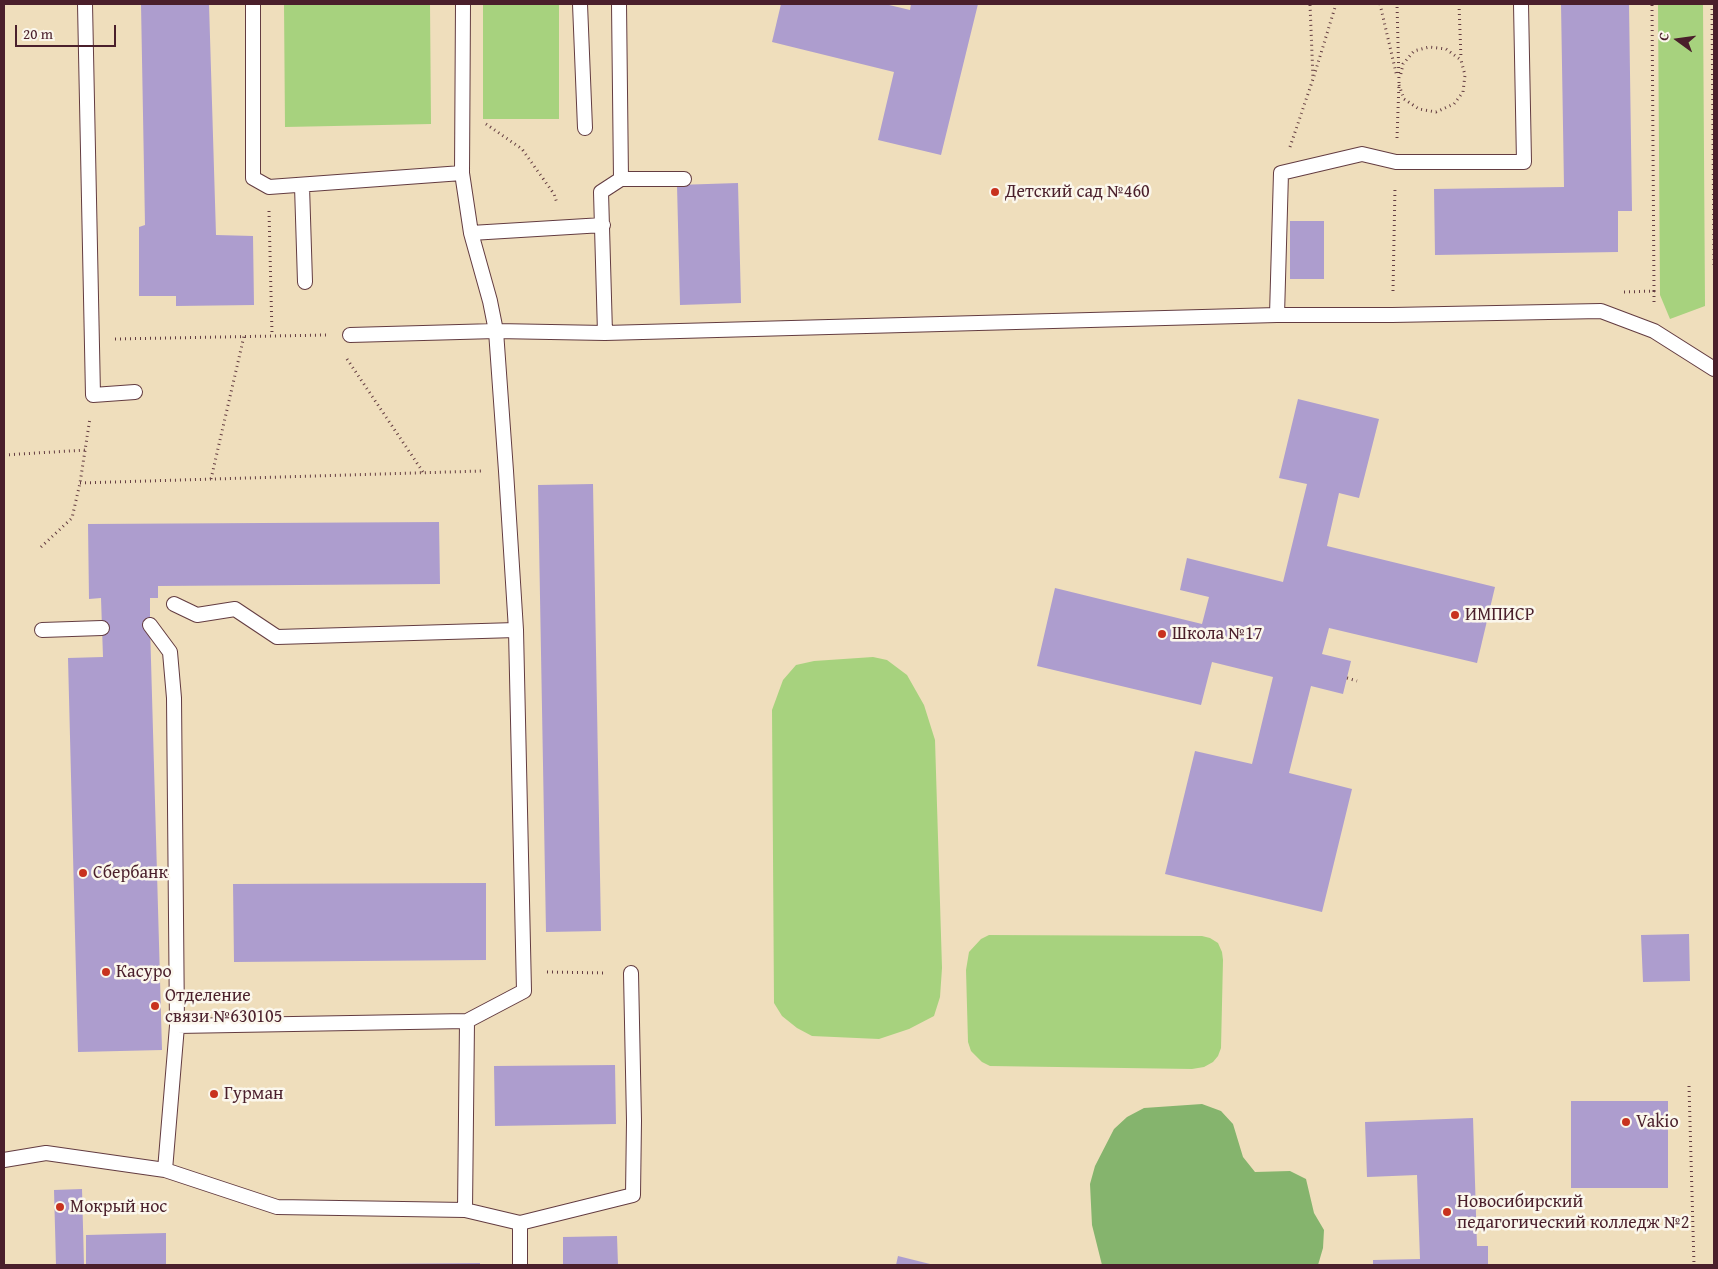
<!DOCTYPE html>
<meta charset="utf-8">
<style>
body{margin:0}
#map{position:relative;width:1718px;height:1269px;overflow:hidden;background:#efdebc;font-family:"Gentium Book Plus",serif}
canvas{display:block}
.frame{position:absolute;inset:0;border:5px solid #4a1f2b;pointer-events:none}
.north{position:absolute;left:1653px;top:15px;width:50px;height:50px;-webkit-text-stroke:4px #fbf7ec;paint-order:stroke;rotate:284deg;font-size:14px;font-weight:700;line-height:20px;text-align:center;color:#4a1f2b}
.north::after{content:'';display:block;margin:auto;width:18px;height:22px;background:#4a1f2b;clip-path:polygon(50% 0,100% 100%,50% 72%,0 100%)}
.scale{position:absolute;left:15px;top:25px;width:101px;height:22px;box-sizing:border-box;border:2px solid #4a1f2b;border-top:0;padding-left:6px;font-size:15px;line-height:18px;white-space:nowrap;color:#4a1f2b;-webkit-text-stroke:4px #fbf7ec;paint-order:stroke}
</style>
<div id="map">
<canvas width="1718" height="1269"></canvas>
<div class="frame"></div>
<div class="north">С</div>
<div class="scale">20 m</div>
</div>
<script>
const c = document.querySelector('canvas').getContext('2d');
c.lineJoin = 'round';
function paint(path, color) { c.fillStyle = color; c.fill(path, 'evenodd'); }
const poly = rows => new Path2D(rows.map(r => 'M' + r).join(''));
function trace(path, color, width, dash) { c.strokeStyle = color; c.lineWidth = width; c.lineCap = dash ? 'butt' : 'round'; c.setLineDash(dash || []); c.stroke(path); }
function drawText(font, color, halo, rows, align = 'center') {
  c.font = font + ' "Gentium Book Plus",serif'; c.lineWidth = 5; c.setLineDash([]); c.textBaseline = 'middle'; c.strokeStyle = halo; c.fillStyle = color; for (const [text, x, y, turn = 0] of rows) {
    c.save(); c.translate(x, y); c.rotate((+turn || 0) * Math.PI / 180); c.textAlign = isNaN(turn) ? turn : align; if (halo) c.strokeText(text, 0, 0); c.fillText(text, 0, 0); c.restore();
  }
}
paint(poly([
 [284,4,430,4,431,124,285,127],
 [483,4,559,4,559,119,483,119],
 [1658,4,1703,4,1705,306,1670,319,1660,295],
 [873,657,887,660,907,675,924,705,935,740,942,968,940,997,934,1016,909,1029,879,1039,812,1036,797,1028,782,1016,774,1003,772,710,783,680,796,665,814,661],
 [989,935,1202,936,1210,938,1218,943,1222,952,1223,960,1221,1048,1218,1056,1213,1062,1204,1067,1192,1069,990,1066,982,1062,971,1051,968,1042,966,970,969,952,981,939]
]), '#a7d27e');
paint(poly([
 [1202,1104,1221,1111,1233,1124,1243,1157,1255,1172,1290,1171,1306,1179,1314,1213,1324,1230,1323,1248,1318,1265,1102,1265,1092,1225,1090,1184,1095,1166,1114,1129,1127,1117,1144,1108]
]), '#85b46d');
paint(poly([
 [141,4,209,4,216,235,253,236,254,305,176,306,176,296,139,296,139,227,145,225],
 [781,4,885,4,910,10,911,4,978,4,941,155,878,140,894,72,772,42],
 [1561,4,1629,4,1632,211,1618,211,1618,252,1435,255,1434,189,1564,187],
 [738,183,741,303,680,305,677,185],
 [1290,221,1324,221,1324,279,1290,279],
 [1298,399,1379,419,1359,498,1339,493,1327,546,1495,587,1477,663,1329,628,1322,654,1351,661,1343,694,1311,686,1289,773,1352,789,1322,912,1165,874,1195,751,1252,764,1273,677,1212,662,1201,705,1037,666,1055,588,1202,624,1209,597,1180,590,1187,558,1283,582,1307,484,1279,478],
 [593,484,601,931,546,932,538,485],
 [439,522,440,584,158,586,158,598,150,598,150,625,162,1050,78,1052,68,658,103,657,101,598,89,599,88,524],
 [486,883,486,960,234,962,233,884],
 [1689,934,1690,981,1643,982,1641,935],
 [615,1065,616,1124,495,1126,494,1066],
 [1571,1101,1668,1101,1668,1188,1571,1188],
 [1473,1118,1477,1246,1488,1246,1488,1265,1373,1265,1373,1260,1420,1259,1417,1175,1367,1177,1365,1122],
 [82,1189,84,1265,56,1265,54,1190],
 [166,1233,166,1265,86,1265,86,1235],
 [617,1236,618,1265,563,1265,563,1237],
 [898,1256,934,1265,896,1265],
 [480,1263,480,1265,362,1265,362,1264]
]), '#ad9dce');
const service = poly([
 [85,4,93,395,135,392],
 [253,4,253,178,269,187,462,173],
 [580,4,585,128],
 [619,4,621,179,684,179],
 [302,186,305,282],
 [471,233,603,225],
 [1277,315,1281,173,1362,154,1396,162,1524,162,1521,4],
 [605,333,601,192,621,179],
 [350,335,496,331,605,333,1277,315,1392,315,1601,311,1654,331,1714,369],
 [174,604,197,615,235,609,277,637,516,630],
 [150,625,170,652,174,698,177,1026],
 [42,630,102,628],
 [4,1160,46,1153,165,1170,277,1207,465,1210,520,1223,633,1195,634,1121,631,973],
 [165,1170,177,1026,467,1021,524,991,516,630,506,471,496,331,490,301,471,233,462,173,463,4],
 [465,1210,467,1021],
 [520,1223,520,1265]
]);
trace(service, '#633c41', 16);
trace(poly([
 [1380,4,1397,77],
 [1459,4,1461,59],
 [1712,4,1714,267],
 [1314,76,1336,4],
 [1399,85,1404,99,1419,109,1436,112,1454,104,1463,92,1465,75,1461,60,1446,49,1429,47,1414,51,1403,64,1400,78],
 [486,124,522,149,554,194,557,203],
 [1397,138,1399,83,1397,4],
 [1290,147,1313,79,1310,4],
 [269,211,272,334],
 [1393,291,1395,187],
 [1654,291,1654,305],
 [1624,292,1654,291,1652,4],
 [115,339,326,335],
 [347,359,423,472],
 [4,455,86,450],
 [211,479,244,336],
 [80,483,482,471],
 [41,547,72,518,80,483,90,418],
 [1347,678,1357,681],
 [547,972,606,973],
 [1689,1086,1694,1265]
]), '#633c41', 3, [1, 4]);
trace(service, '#fff', 14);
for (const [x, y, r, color] of [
 [995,192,5,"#c8321e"],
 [1455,615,5,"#c8321e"],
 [1162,634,5,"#c8321e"],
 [83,873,5,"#c8321e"],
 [106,972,5,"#c8321e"],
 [155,1006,5,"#c8321e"],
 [214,1094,5,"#c8321e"],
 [1626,1122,5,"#c8321e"],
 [60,1207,5,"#c8321e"],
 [1447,1212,5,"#c8321e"]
]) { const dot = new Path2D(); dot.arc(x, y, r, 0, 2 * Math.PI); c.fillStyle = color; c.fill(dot); trace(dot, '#fbf7ec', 2); }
drawText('18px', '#4a1f2b', '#fbf7ec', [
 ["Детский сад №460",1005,192],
 ["ИМПИСР",1465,615],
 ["Школа №17",1172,634],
 ["Сбербанк",93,873],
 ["Касуро",116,972],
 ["Отделение",165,996],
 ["связи №630105",165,1017],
 ["Гурман",224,1094],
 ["Vakio",1636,1122],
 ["Новосибирский",1457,1202],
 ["педагогический колледж №2",1457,1223],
 ["Мокрый нос",70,1207]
], 'left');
</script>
